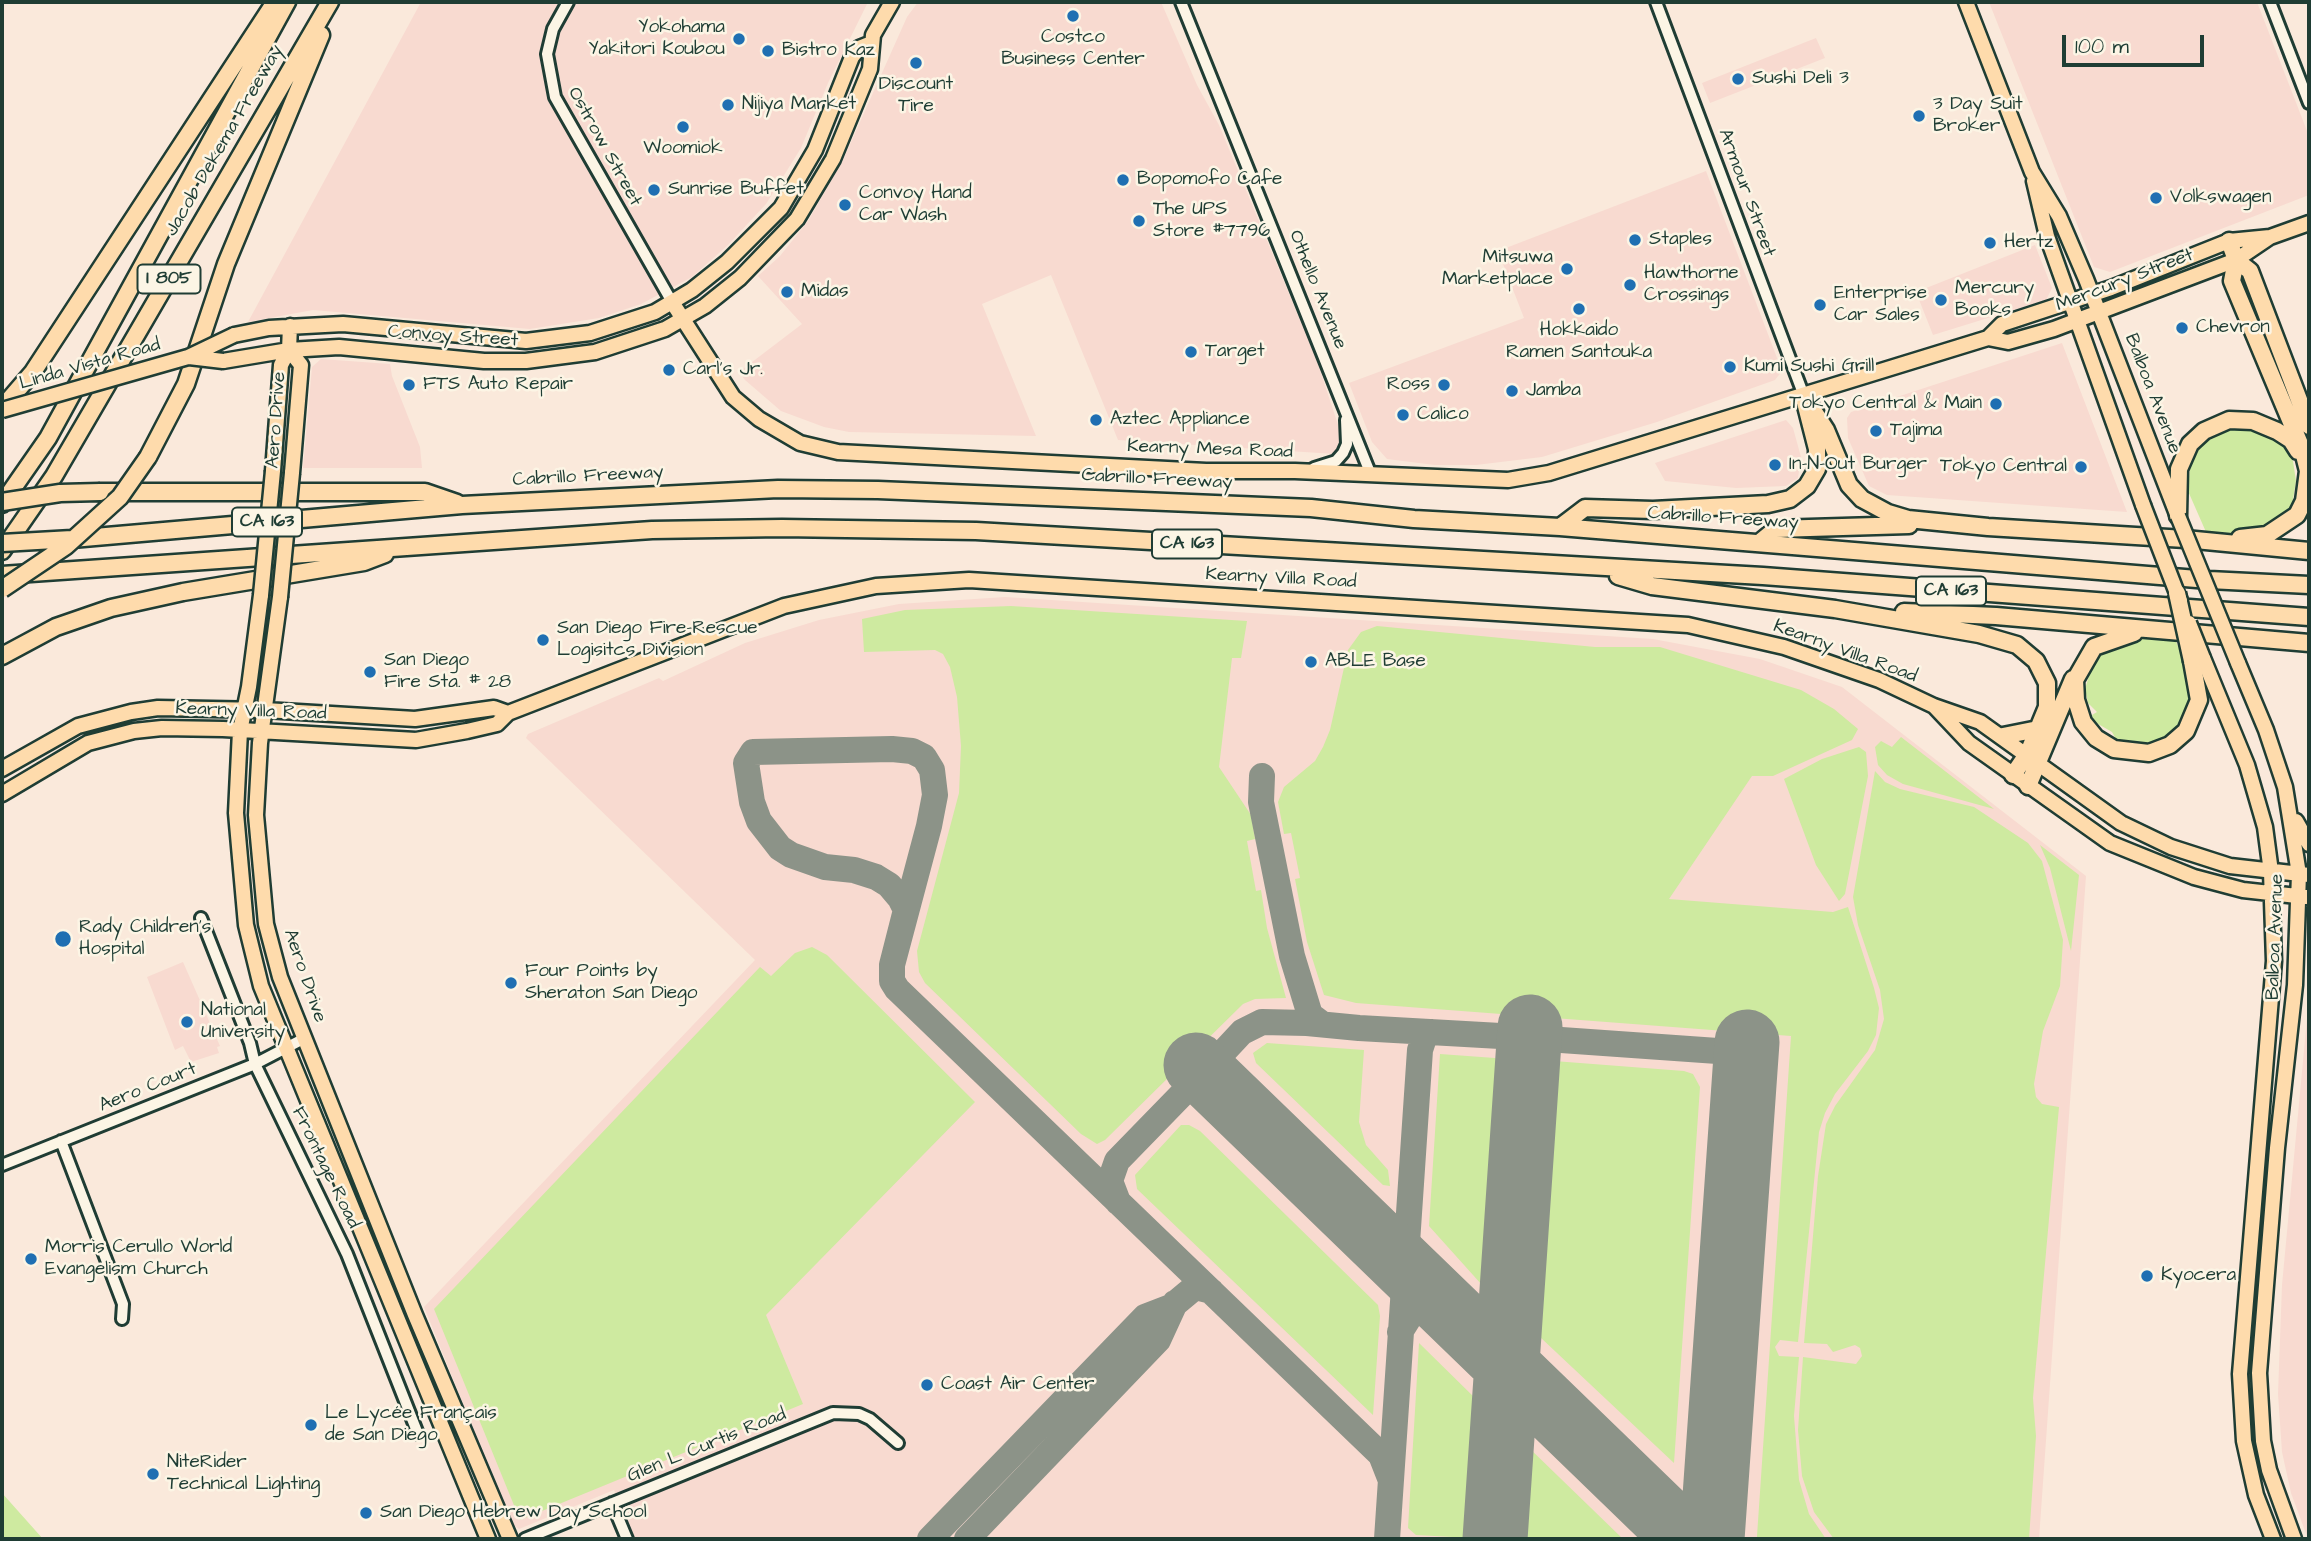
<!DOCTYPE html>
<meta charset="utf-8">
<style>
body{margin:0}
#map{position:relative;width:2311px;height:1541px;overflow:hidden;background:#fae9db;font-family:"Architects Daughter",sans-serif}
canvas{display:block}
.frame{position:absolute;inset:0;border:4px solid #1f3d34;pointer-events:none}
.scale{position:absolute;left:2062px;top:35px;width:142px;height:32px;box-sizing:border-box;border:4px solid #1f3d34;border-top:0;padding-left:9px;font-size:21px;line-height:24px;white-space:nowrap;color:#1f3d34;-webkit-text-stroke:5px #fcf5e5;paint-order:stroke}
</style>
<div id="map">
<canvas width="2311" height="1541"></canvas>
<div class="frame"></div>
<div class="scale">100 m</div>
</div>
<script>
const c = document.querySelector('canvas').getContext('2d');
c.lineJoin = 'round';
function paint(path, color) { c.fillStyle = color; c.fill(path, 'evenodd'); }
const poly = rows => new Path2D(rows.map(r => 'M' + r).join(''));
function trace(path, color, width, dash) { c.strokeStyle = color; c.lineWidth = width; c.lineCap = dash ? 'butt' : 'round'; c.setLineDash(dash || []); c.stroke(path); }
function drawText(font, color, halo, rows, align = 'center') {
  c.font = font + ' "Architects Daughter",sans-serif'; c.lineWidth = 5; c.setLineDash([]); c.textBaseline = 'middle'; c.strokeStyle = halo; c.fillStyle = color; for (const [text, x, y, turn = 0] of rows) {
    c.save(); c.translate(x, y); c.rotate((+turn || 0) * Math.PI / 180); c.textAlign = isNaN(turn) ? turn : align; if (halo) c.strokeText(text, 0, 0); c.fillText(text, 0, 0); c.restore();
  }
}
paint(poly([
 [421,2,868,2,828,83,801,148,766,204,728,245,692,277,641,304,599,318,530,329,313,310,248,322],
 [918,2,1161,2,1197,85,1219,125,1317,361,1343,440,1335,454,1118,440,1051,275,982,304,1036,436,849,432,824,427,781,411,745,380,739,372,802,324,758,276,780,256,808,221,843,160,907,17],
 [1989,2,2257,2,2309,136,2309,195,2110,272,2094,267],
 [1816,38,1825,58,1710,103,1702,83],
 [1706,171,1782,371,1775,380,1657,422,1542,457,1476,465,1435,465,1387,459,1372,442,1349,383,1524,318,1498,251],
 [2035,245,2052,288,2046,300,1933,335,1916,292],
 [2062,343,2127,512,1887,495,1869,486,1848,438,1847,418,1851,412],
 [321,359,390,364,392,376,420,447,422,468,303,468,312,367],
 [1786,420,1793,428,1801,457,1798,478,1786,486,1736,488,1665,481,1655,463],
 [1005,597,1653,639,1760,659,1842,687,2086,876,2039,1539,635,1539,614,1490,519,1529,511,1523,424,1307,755,960,526,738,528,734,659,678,663,681,745,643,819,620,899,604],
 [183,962,220,1046,217,1047,219,1053,191,1062,183,1046,175,1050,147,977],
 [2309,997,2309,1539,2308,1539,2291,1493,2282,1452,2278,1394,2282,1285]
]), '#f8dad0');
paint(poly([
 [2239,424,2267,431,2282,444,2293,461,2296,481,2292,506,2275,524,2249,534,2206,532,2188,491,2191,457,2209,435],
 [1011,606,1247,621,1241,658,1232,658,1219,767,1251,815,1255,839,1247,841,1256,891,1261,890,1267,928,1286,998,1255,999,1243,1004,1105,1140,1097,1144,1081,1134,925,983,919,972,917,951,959,793,961,746,957,697,950,667,943,654,935,650,864,652,862,619,905,610],
 [1377,626,1595,647,1660,647,1801,690,1834,709,1858,729,1852,740,1773,776,1752,776,1669,899,1833,912,1848,907,1874,988,1879,1008,1876,1035,1868,1051,1835,1094,1825,1113,1819,1132,1798,1342,1780,1340,1775,1347,1779,1356,1799,1357,1794,1416,1799,1480,1809,1514,1826,1539,1757,1539,1757,1536,1791,1036,1356,1003,1324,995,1307,942,1295,879,1300,878,1291,833,1284,834,1278,802,1284,787,1315,761,1323,747,1330,730,1348,650,1361,632],
 [2131,638,2175,639,2190,675,2192,697,2188,716,2174,731,2151,744,2132,745,2117,741,2112,732,2093,721,2092,715,2097,712,2088,703,2085,689,2094,659,2105,649],
 [1901,737,1994,809,1903,784,1887,775,1878,765,1875,747,1881,741,1892,747],
 [1859,747,1866,752,1868,776,1845,894,1839,901,1816,865,1784,779,1822,759],
 [1875,771,1885,782,1900,789,1974,807,2028,843,2042,861,2063,940,2060,986,2043,1031,2034,1084,2036,1097,2042,1104,2059,1107,2033,1398,2036,1436,2029,1539,1834,1539,1814,1512,1802,1476,1798,1430,1803,1357,1856,1364,1862,1356,1860,1348,1855,1345,1833,1352,1827,1344,1804,1343,1818,1176,1826,1124,1835,1106,1875,1050,1884,1019,1880,990,1858,925,1853,897],
 [2040,845,2079,875,2071,951,2050,868],
 [812,947,827,955,975,1102,766,1315,803,1404,520,1520,434,1309,760,967,771,976,795,953],
 [1267,1043,1364,1050,1359,1122,1366,1145,1388,1170,1390,1186,1383,1185,1256,1063,1253,1053],
 [1440,1054,1495,1058,1502,1062,1491,1275,1488,1286,1482,1285,1429,1226],
 [1554,1061,1684,1071,1693,1074,1700,1087,1674,1463,1540,1337,1535,1327],
 [1181,1125,1189,1125,1200,1131,1378,1305,1380,1316,1373,1415,1137,1189,1135,1175],
 [1419,1343,1478,1401,1471,1538,1416,1535,1408,1528],
 [1526,1445,1623,1539,1519,1539],
 [2,1493,43,1539,2,1539]
]), '#ceeaa0');
trace(poly([
 [892,749,912,751,924,757,932,770,935,795,929,826,892,965,906,910,900,898,889,885,876,877,854,870,825,867,791,855,780,848,759,821,752,802,746,763,753,752,892,749],
 [1262,776,1261,802,1292,956,1310,1015,1322,1024],
 [892,965,892,981,897,989,1381,1455,1390,1478],
 [1309,1020,1307,1023,1359,1028,1518,1037,1525,1046,1528,1058],
 [1528,1058,1537,1043,1547,1039,1746,1053],
 [1118,1202,1110,1181,1117,1161,1190,1086,1203,1082,1223,1092,1214,1079,1214,1062,1242,1032,1262,1022,1307,1023],
 [1400,1332,1410,1316,1430,1308,1444,1310,1458,1319],
 [1668,1522,1676,1539],
 [930,1539,1145,1317,1171,1307,1195,1287,1211,1291],
 [967,1539,1158,1340,1175,1303],
 [1387,1539,1420,1050,1424,1038,1431,1032],
 [1709,1539,1714,1512]
]), '#8c9388', 26);
trace(poly([
 [1196,1065,1686,1539],
 [1495,1539,1530,1027],
 [1712,1539,1747,1042]
]), '#8c9388', 65);
const minor = poly([
 [568,2,553,29,547,54,555,97,672,302],
 [1181,2,1371,475],
 [1656,2,1804,396],
 [2270,2,2309,103],
 [1314,468,1336,461,1343,453,1347,444,1346,420],
 [201,918,250,1043,255,1064,347,1254,418,1434],
 [61,1141,123,1304,122,1319],
 [2,1165,255,1064,305,1038],
 [612,1503,627,1539],
 [525,1539,833,1413,859,1414,870,1419,898,1443]
]);
const major = poly([
 [1966,2,2032,172,2059,216,2086,279,2177,514],
 [2034,181,2047,236,2143,505],
 [672,302,733,397,759,419,800,443,838,452,1206,471,1295,471,1508,480,1549,473,1988,338,2008,342,2054,329,2236,260,2270,237],
 [234,335,269,328,343,324,526,341,590,333,655,312,692,290,727,262,781,208,815,150,852,57,859,48,869,44],
 [1988,338,2002,324,2111,288,2229,241,2270,237,2309,223],
 [289,350,301,365,292,473],
 [223,361,289,350,339,347,484,361,526,361,595,352,665,329,705,306,740,278,797,219,833,159,870,69,873,35,892,2],
 [273,471,281,365,289,350,290,326],
 [261,595,249,687,240,731,236,813,246,925,261,986,488,1539],
 [280,597,260,743,256,815,266,924,280,977,415,1315,510,1539],
 [2203,658,2247,765,2265,827,2271,872,2274,961,2240,1374,2244,1441,2256,1495,2273,1539],
 [2238,663,2266,730,2285,787,2299,874,2295,985,2277,1148,2259,1373,2263,1441,2269,1470,2294,1539],
 [1935,707,1969,743,2110,843,2194,877,2243,890,2306,897],
 [2,769,78,726,131,712,158,708,265,710,415,719,494,708,508,713],
 [2,794,88,743,134,731,162,728,223,729,416,740,467,731,497,724,508,713,784,606,876,586,969,580,1688,625,1784,647,1879,680,1934,706,1980,722,2121,823,2171,847,2230,866,2309,875],
 [2296,821,2309,844]
]);
const highway = poly([
 [2229,241,2236,260,2250,271,2309,426],
 [2236,260,2232,281,2303,451,2308,471,2304,501,2297,515,2267,535,2240,538],
 [1804,396,1826,430,1849,485,1862,499,1888,513,1908,519,1988,527,2185,539,2309,551],
 [2,408,33,372,275,2],
 [148,457,186,384,226,264,321,35],
 [100,492,425,492,457,503],
 [2,504,48,438,287,2],
 [2178,516,2179,469,2190,444,2204,431,2229,420,2253,421,2277,431,2291,440,2298,451],
 [1560,527,1585,508,1653,510,1768,504,1790,499,1807,486,1817,469,1817,449,1805,402],
 [72,539,462,505,778,489,878,490,1311,508,1414,519,1560,527,2209,580,2309,585],
 [1759,543,1776,529,1909,525],
 [2,551,54,476,330,2],
 [2,575,652,530,782,528,976,531,1763,576,2309,617],
 [1618,576,1652,586,1835,609,1979,634,2017,645,2036,661,2047,683,2047,707,2028,753,2013,775],
 [1904,612,1996,616,2309,643],
 [2134,633,2094,647,2075,680,2076,700,2083,722,2096,738,2114,749,2149,753,2170,745,2186,731,2199,700,2192,661],
 [2,656,56,627,111,608,183,592,364,562,385,554],
 [2003,736,2038,729],
 [2028,786,2073,679]
]);
trace(minor, '#1f3d34', 16);
trace(major, '#1f3d34', 19);
trace(highway, '#1f3d34', 21);
trace(minor, '#fcf5e5', 10);
trace(major, '#fedbac', 14);
trace(highway, '#fedbac', 16);
const majorBridge = poly([
 [189,357,223,361],
 [2,410,188,357,234,335],
 [2143,505,2180,601],
 [2178,516,2238,663],
 [261,595,273,471],
 [280,597,292,473],
 [2189,623,2203,658]
]);
const highwayBridge = poly([
 [2,502,60,493,100,492],
 [2,543,72,539],
 [2,589,66,546,120,497,148,457],
 [2177,593,2192,661]
]);
trace(majorBridge, '#1f3d34', 19, []);
trace(highwayBridge, '#1f3d34', 21, []);
trace(majorBridge, '#fedbac', 14);
trace(highwayBridge, '#fedbac', 16);
for (const [x, y, r, color] of [
 [1073,16,7,"#1f6fb2"],
 [739,39,7,"#1f6fb2"],
 [768,51,7,"#1f6fb2"],
 [916,63,7,"#1f6fb2"],
 [1738,79,7,"#1f6fb2"],
 [728,105,7,"#1f6fb2"],
 [1919,116,7,"#1f6fb2"],
 [683,127,7,"#1f6fb2"],
 [1123,180,7,"#1f6fb2"],
 [654,190,7,"#1f6fb2"],
 [2156,198,7,"#1f6fb2"],
 [845,205,7,"#1f6fb2"],
 [1139,221,7,"#1f6fb2"],
 [1635,240,7,"#1f6fb2"],
 [1990,243,7,"#1f6fb2"],
 [1567,269,7,"#1f6fb2"],
 [1630,285,7,"#1f6fb2"],
 [787,292,7,"#1f6fb2"],
 [1941,300,7,"#1f6fb2"],
 [1820,305,7,"#1f6fb2"],
 [1579,309,7,"#1f6fb2"],
 [2182,328,7,"#1f6fb2"],
 [1191,352,7,"#1f6fb2"],
 [1730,367,7,"#1f6fb2"],
 [669,370,7,"#1f6fb2"],
 [409,385,7,"#1f6fb2"],
 [1444,385,7,"#1f6fb2"],
 [1512,391,7,"#1f6fb2"],
 [1996,404,7,"#1f6fb2"],
 [1403,415,7,"#1f6fb2"],
 [1096,420,7,"#1f6fb2"],
 [1876,431,7,"#1f6fb2"],
 [1775,465,7,"#1f6fb2"],
 [2081,467,7,"#1f6fb2"],
 [543,640,7,"#1f6fb2"],
 [1311,662,7,"#1f6fb2"],
 [370,672,7,"#1f6fb2"],
 [63,939,9,"#1f6fb2"],
 [511,983,7,"#1f6fb2"],
 [187,1022,7,"#1f6fb2"],
 [31,1259,7,"#1f6fb2"],
 [2147,1276,7,"#1f6fb2"],
 [927,1385,7,"#1f6fb2"],
 [311,1425,7,"#1f6fb2"],
 [153,1474,7,"#1f6fb2"],
 [366,1513,7,"#1f6fb2"]
]) { const dot = new Path2D(); dot.arc(x, y, r, 0, 2 * Math.PI); c.fillStyle = color; c.fill(dot); trace(dot, '#fcf5e5', 2.5); }
for (const [x, y, w] of [
 [169,279,63],
 [267,522,70],
 [1187,544,70],
 [1951,591,70]
]) { const box = new Path2D(); box.roundRect(x - w / 2, y - 14.5, w, 29, 5); c.fillStyle = '#fcf5e5'; c.fill(box); trace(box, '#1f3d34', 2); }
drawText('bold 18px', '#1f3d34', null, [
 ["I 805",169,279],
 ["CA 163",267,522],
 ["CA 163",1187,544],
 ["CA 163",1951,591]
]);
drawText('19px', '#1f3d34', '#fcf5e5', [
 ["Yokohama",725,28,"right"],
 ["Yakitori Koubou",725,50,"right"],
 ["Costco",1073,38,"center"],
 ["Business Center",1073,60,"center"],
 ["Bistro Kaz",782,51],
 ["Sushi Deli 3",1752,79],
 ["Discount",916,85,"center"],
 ["Tire",916,107,"center"],
 ["Nijiya Market",742,105],
 ["3 Day Suit",1933,105],
 ["Broker",1933,127],
 ["Woomiok",683,149,"center"],
 ["Bopomofo Cafe",1137,180],
 ["Sunrise Buffet",668,190],
 ["Convoy Hand",859,194],
 ["Car Wash",859,216],
 ["Volkswagen",2170,198],
 ["The UPS",1153,210],
 ["Store #7796",1153,232],
 ["Staples",1649,240],
 ["Hertz",2004,243],
 ["Mitsuwa",1553,258,"right"],
 ["Marketplace",1553,280,"right"],
 ["Hawthorne",1644,274],
 ["Crossings",1644,296],
 ["Mercury",1955,289],
 ["Books",1955,311],
 ["Midas",801,292],
 ["Enterprise",1834,294],
 ["Car Sales",1834,316],
 ["Chevron",2196,328],
 ["Hokkaido",1579,331,"center"],
 ["Ramen Santouka",1579,353,"center"],
 ["Target",1205,352],
 ["Kumi Sushi Grill",1744,367],
 ["Carl's Jr.",683,370],
 ["FTS Auto Repair",423,385],
 ["Ross",1430,385,"right"],
 ["Jamba",1526,391],
 ["Tokyo Central & Main",1982,404,"right"],
 ["Calico",1417,415],
 ["Aztec Appliance",1110,420],
 ["Tajima",1890,431],
 ["In-N-Out Burger",1789,465],
 ["Tokyo Central",2067,467,"right"],
 ["San Diego Fire-Rescue",557,629],
 ["Logisitcs Division",557,651],
 ["San Diego",384,661],
 ["Fire Sta. # 28",384,683],
 ["ABLE Base",1325,662],
 ["Rady Children's",79,928],
 ["Hospital",79,950],
 ["Four Points by",525,972],
 ["Sheraton San Diego",525,994],
 ["National",201,1011],
 ["University",201,1033],
 ["Morris Cerullo World",45,1248],
 ["Evangelism Church",45,1270],
 ["Kyocera",2161,1276],
 ["Coast Air Center",941,1385],
 ["Le Lycée Français",325,1414],
 ["de San Diego",325,1436],
 ["NiteRider",167,1463],
 ["Technical Lighting",167,1485],
 ["San Diego Hebrew Day School",380,1513]
], 'left');
drawText('19px', '#1f3d34', '#fcf5e5', [
 ["Jacob Dekema Freeway",225,141,-60],
 ["Ostrow Street",604,147,61],
 ["Armour Street",1746,193,70],
 ["Mercury Street",2125,281,-21],
 ["Othello Avenue",1317,290,68],
 ["Convoy Street",453,337,4],
 ["Linda Vista Road",90,365,-16],
 ["Balboa Avenue",2152,394,69],
 ["Aero Drive",277,420,-86],
 ["Kearny Mesa Road",1210,450,2],
 ["Cabrillo Freeway",588,477,-3],
 ["Cabrillo Freeway",1157,480,3],
 ["Cabrillo Freeway",1723,519,4],
 ["Kearny Villa Road",1281,579,3],
 ["Kearny Villa Road",1845,652,20],
 ["Kearny Villa Road",251,712,2],
 ["Balboa Avenue",2276,937,-88],
 ["Aero Drive",304,976,71],
 ["Aero Court",148,1088,-22],
 ["Frontage Road",325,1168,64],
 ["Glen L Curtis Road",707,1446,-22]
]);
</script>
